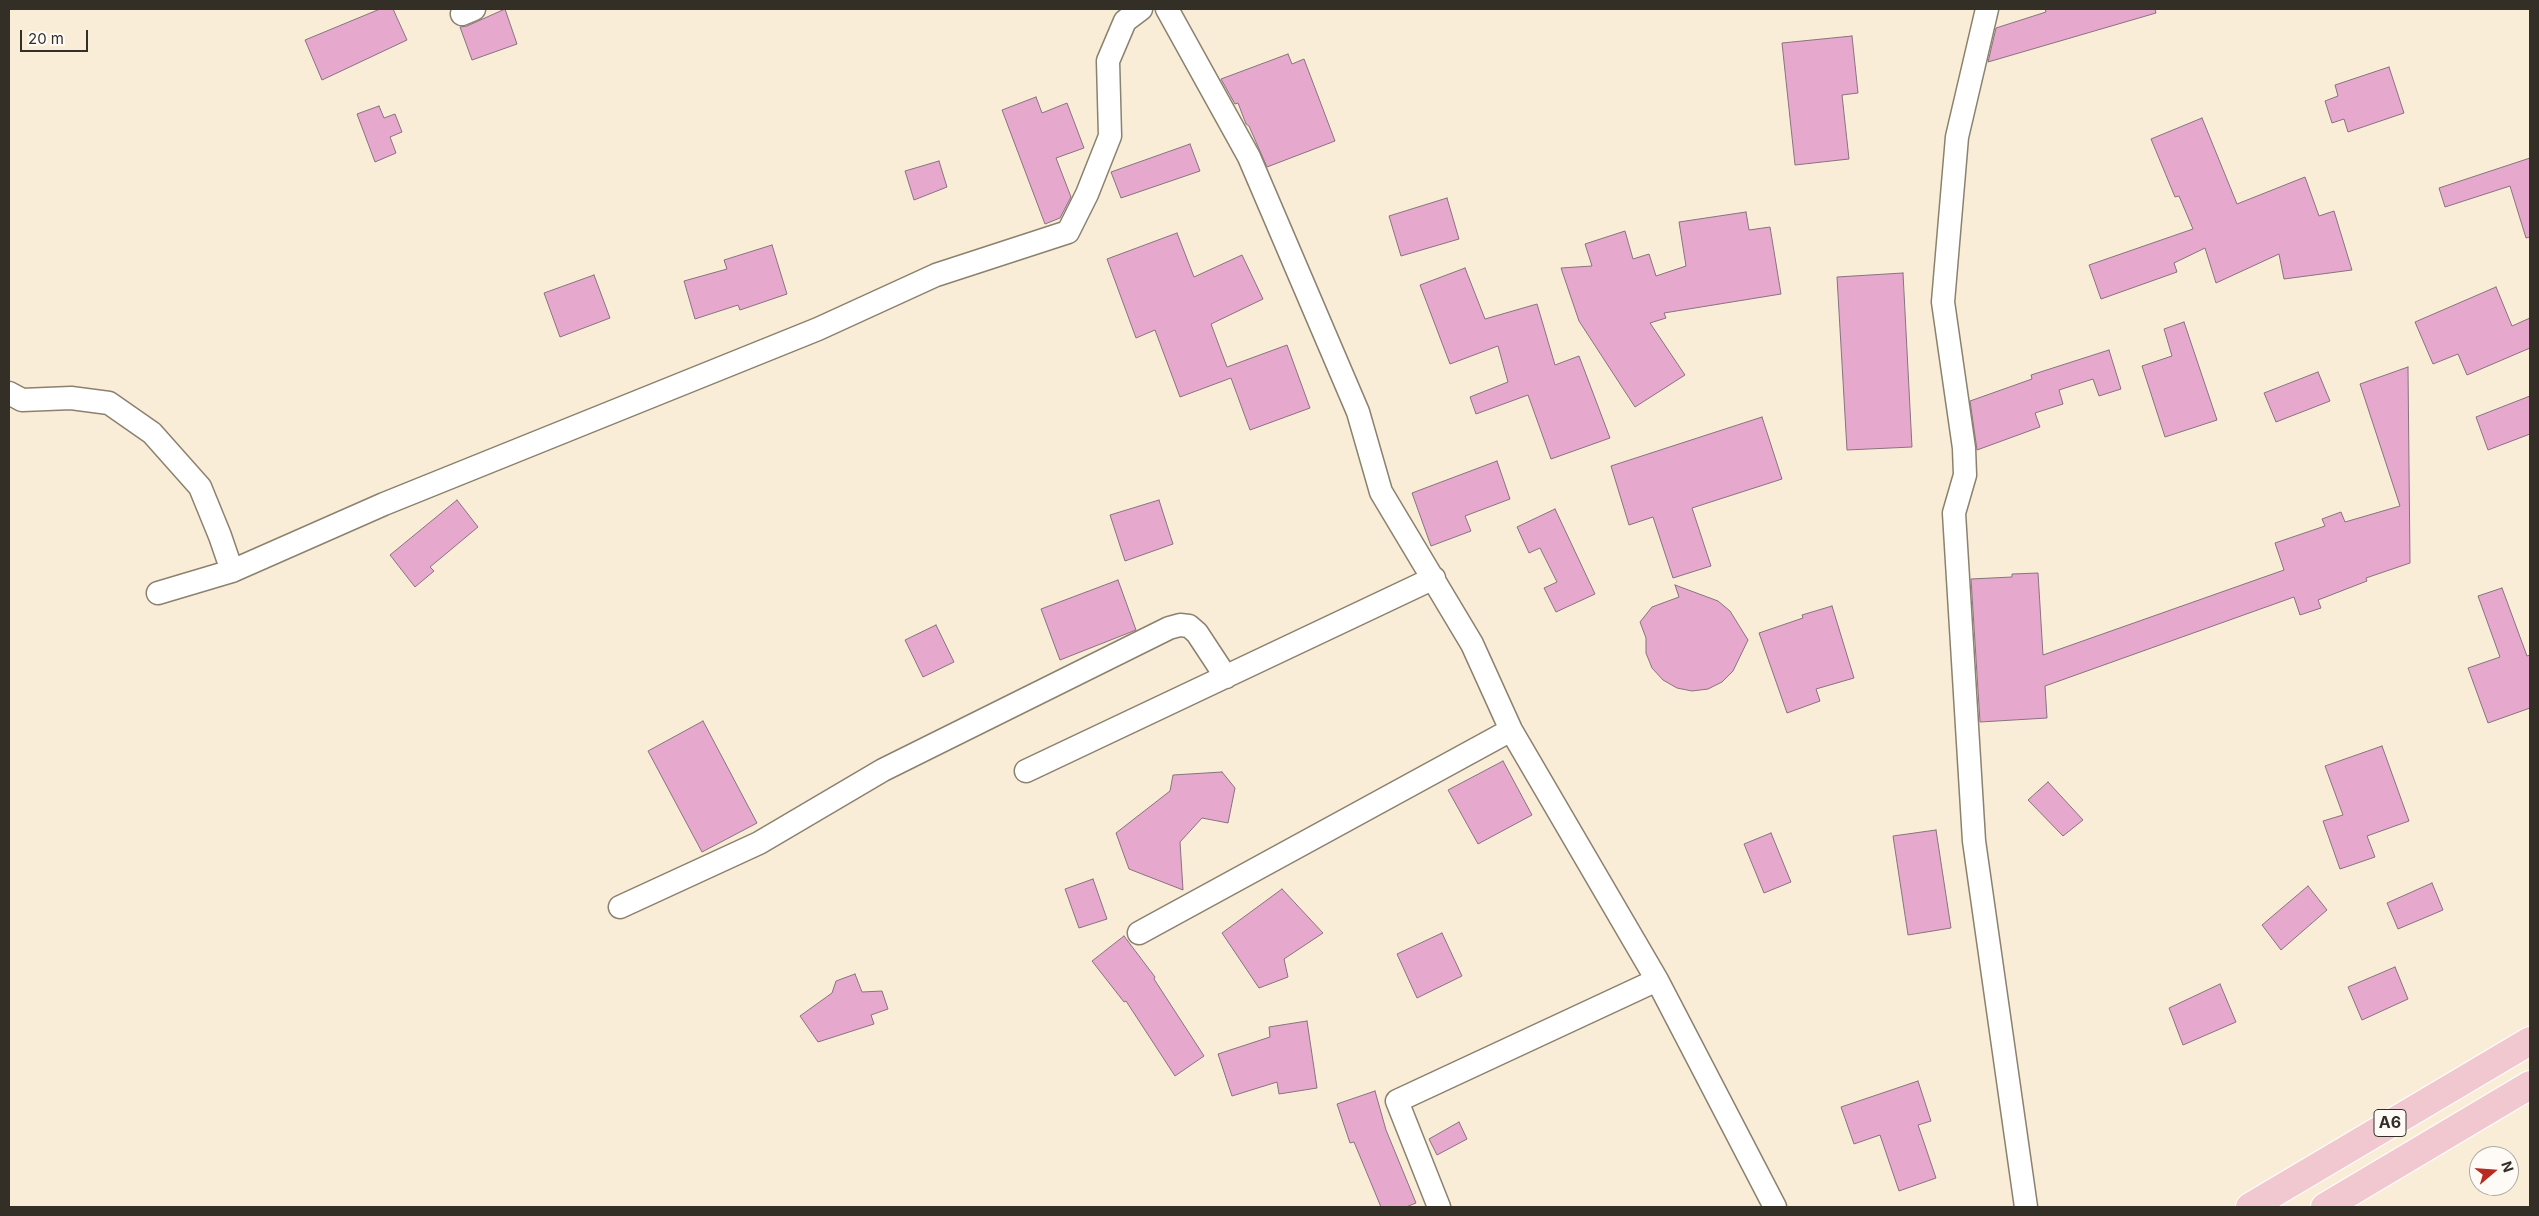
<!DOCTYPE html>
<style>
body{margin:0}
#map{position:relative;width:2539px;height:1216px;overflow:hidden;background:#f9edd8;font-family:Inter,sans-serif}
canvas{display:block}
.frame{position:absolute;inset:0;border:10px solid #332e26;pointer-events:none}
.north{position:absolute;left:2469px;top:1146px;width:50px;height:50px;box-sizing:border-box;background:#fefbf7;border:1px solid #ada9a3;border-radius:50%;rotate:72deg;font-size:14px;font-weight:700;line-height:20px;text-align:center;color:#332e26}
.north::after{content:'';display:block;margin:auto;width:18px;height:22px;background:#b92b21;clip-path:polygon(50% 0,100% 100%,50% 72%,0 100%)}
.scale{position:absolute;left:20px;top:30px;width:68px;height:22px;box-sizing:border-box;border:2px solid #332e26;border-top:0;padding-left:6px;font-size:15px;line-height:18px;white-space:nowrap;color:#332e26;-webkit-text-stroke:4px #fefbf7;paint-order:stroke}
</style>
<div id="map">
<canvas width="2539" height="1216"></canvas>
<div class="frame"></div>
<div class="north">N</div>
<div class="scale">20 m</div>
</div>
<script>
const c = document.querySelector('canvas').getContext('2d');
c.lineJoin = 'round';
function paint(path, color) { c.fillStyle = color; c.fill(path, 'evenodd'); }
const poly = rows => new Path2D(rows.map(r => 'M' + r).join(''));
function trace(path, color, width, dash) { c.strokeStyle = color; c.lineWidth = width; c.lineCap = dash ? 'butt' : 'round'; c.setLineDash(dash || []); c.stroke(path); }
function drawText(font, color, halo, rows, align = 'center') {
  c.font = font + ' Inter,sans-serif'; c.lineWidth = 4; c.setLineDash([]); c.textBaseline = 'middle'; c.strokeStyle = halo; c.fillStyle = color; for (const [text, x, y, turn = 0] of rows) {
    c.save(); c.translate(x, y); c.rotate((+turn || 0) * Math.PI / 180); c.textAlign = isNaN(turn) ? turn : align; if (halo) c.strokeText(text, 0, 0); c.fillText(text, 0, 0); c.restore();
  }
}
const building = poly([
 [380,9,393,9,407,40,322,80,305,40,380,9],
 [505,9,517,44,472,60,460,27,467,26,505,9],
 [2045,9,2155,9,2156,13,1988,62,1996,28,2046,12,2045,9],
 [1852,36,1858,93,1842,95,1849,159,1795,165,1782,43,1852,36],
 [1288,54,1292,64,1304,59,1335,141,1267,167,1249,126,1246,124,1238,103,1235,104,1221,79,1288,54],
 [2389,67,2404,113,2348,132,2344,119,2332,123,2325,101,2338,96,2335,85,2389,67],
 [1036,97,1042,113,1067,103,1084,148,1056,158,1071,197,1060,218,1045,224,1002,110,1036,97],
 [379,106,384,118,395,114,402,132,390,137,396,153,375,162,357,114,379,106],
 [2202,118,2237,204,2305,177,2319,216,2334,211,2352,270,2284,279,2279,254,2216,283,2205,248,2174,263,2177,272,2101,299,2089,265,2193,229,2179,196,2175,197,2151,139,2202,118],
 [1190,144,1200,171,1121,198,1111,172,1190,144],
 [2530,158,2530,237,2526,238,2510,186,2445,207,2439,188,2530,158],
 [939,161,947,187,914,200,905,171,939,161],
 [1447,198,1459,239,1401,256,1389,216,1447,198],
 [1746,212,1749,230,1770,227,1781,294,1664,313,1666,318,1650,323,1685,375,1635,407,1579,321,1561,268,1592,266,1585,244,1625,231,1633,259,1649,254,1656,276,1686,266,1679,222,1746,212],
 [1177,233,1194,277,1242,255,1263,299,1211,324,1227,367,1287,345,1310,408,1250,430,1231,378,1180,397,1155,330,1136,338,1107,259,1177,233],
 [772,245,787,294,740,310,738,305,695,319,684,281,727,269,724,260,772,245],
 [1465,268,1485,319,1537,304,1555,365,1579,356,1610,438,1551,459,1528,395,1476,414,1470,397,1508,382,1498,346,1450,364,1420,285,1465,268],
 [1903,273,1912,447,1847,450,1837,277,1903,273],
 [594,275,610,318,560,337,544,293,594,275],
 [2496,287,2512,326,2530,318,2530,348,2467,375,2458,354,2433,364,2415,322,2496,287],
 [2184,322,2217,420,2165,437,2142,366,2172,356,2164,329,2184,322],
 [2109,350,2121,389,2099,396,2093,379,2059,390,2063,404,2035,413,2040,427,1977,450,1970,401,2032,379,2031,375,2109,350],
 [2408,367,2410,563,2366,578,2367,581,2318,600,2321,608,2300,615,2294,597,2045,686,2047,718,1980,722,1971,579,2012,577,2012,574,2038,573,2043,655,2284,570,2275,543,2325,526,2322,519,2341,512,2345,522,2400,506,2360,384,2408,367],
 [2318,372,2330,401,2276,422,2264,393,2318,372],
 [2530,396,2530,434,2488,450,2476,417,2530,396],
 [1762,417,1782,479,1692,508,1711,566,1673,578,1653,517,1629,525,1611,466,1762,417],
 [1497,461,1510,499,1465,516,1471,531,1431,546,1412,493,1497,461],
 [457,500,478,527,430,567,434,571,415,587,390,555,457,500],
 [1159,500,1173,544,1125,561,1110,515,1159,500],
 [1555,509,1595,594,1556,612,1544,588,1557,582,1540,548,1529,553,1517,527,1555,509],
 [1118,580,1136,630,1060,660,1041,609,1118,580],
 [1675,585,1718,601,1730,611,1748,640,1733,671,1722,682,1708,689,1692,691,1677,688,1663,680,1652,668,1646,653,1646,638,1640,622,1652,607,1679,597,1675,585],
 [2502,588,2527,656,2530,655,2530,708,2488,723,2468,668,2500,657,2478,596,2502,588],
 [1832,606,1854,678,1816,689,1820,701,1787,713,1759,633,1803,618,1802,615,1832,606],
 [936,625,954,662,923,677,905,640,936,625],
 [703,721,757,823,702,852,648,751,703,721],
 [2382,746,2409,821,2367,836,2375,857,2340,869,2323,821,2343,815,2325,766,2382,746],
 [1503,761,1532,815,1478,844,1448,790,1503,761],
 [1222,772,1235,788,1228,823,1202,818,1180,842,1183,890,1129,869,1116,833,1170,791,1173,775,1222,772],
 [2048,782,2083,820,2063,836,2028,800,2048,782],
 [1936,830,1951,928,1908,935,1893,836,1936,830],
 [1771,833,1791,882,1764,893,1744,844,1771,833],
 [1093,879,1107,919,1079,928,1065,889,1093,879],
 [2432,883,2443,910,2398,929,2387,903,2432,883],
 [2308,886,2327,910,2281,950,2262,925,2308,886],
 [1282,889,1323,933,1284,959,1288,977,1259,988,1222,933,1282,889],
 [1442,933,1462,976,1417,998,1397,954,1442,933],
 [1124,936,1155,977,1154,979,1204,1056,1175,1076,1126,1001,1124,1002,1092,961,1124,936],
 [2395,967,2408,999,2362,1020,2348,987,2395,967],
 [855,974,862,992,882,991,888,1009,871,1015,874,1024,818,1042,800,1016,832,993,836,981,855,974],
 [2220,984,2236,1022,2183,1045,2169,1008,2220,984],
 [1307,1021,1317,1088,1279,1094,1277,1082,1232,1096,1218,1054,1270,1037,1269,1027,1307,1021],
 [1918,1081,1931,1121,1918,1125,1936,1178,1899,1191,1880,1135,1854,1144,1841,1107,1918,1081],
 [1375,1091,1386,1130,1416,1203,1406,1207,1381,1207,1354,1142,1350,1143,1337,1104,1375,1091],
 [1459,1122,1467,1139,1437,1155,1429,1139,1459,1122]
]);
paint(building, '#e6a8cd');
trace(building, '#87737f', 1);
const minor = poly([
 [1167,9,1249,157,1358,412,1381,492,1472,644,1511,730,1657,980,1775,1207],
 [1987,9,1957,137,1943,302,1964,448,1965,475,1954,513,1974,841,2026,1207],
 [462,14,474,9],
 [9,393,22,400,71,398,109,403,152,433,200,487,220,536,232,571,158,593],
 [232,571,384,504,818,329,936,275,1068,232,1087,194,1110,136,1108,61,1125,21,1141,9],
 [1026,771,1434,578],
 [620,907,759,843,883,770,1169,628,1180,625,1189,626,1197,633,1226,677],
 [1139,933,1511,730],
 [1439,1207,1397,1101,1657,980]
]);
const trunk = poly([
 [2250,1207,2530,1041],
 [2325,1207,2530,1085]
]);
trace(minor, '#8c816e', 25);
trace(trunk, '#fff', 30);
trace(minor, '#fff', 22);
trace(trunk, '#f2c8d0', 28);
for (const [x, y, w] of [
 [2390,1123,32]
]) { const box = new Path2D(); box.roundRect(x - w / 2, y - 13.5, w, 27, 4); c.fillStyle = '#fefbf7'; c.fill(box); trace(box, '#332e26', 1); }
drawText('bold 16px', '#332e26', null, [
 ["A6",2390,1123]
]);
</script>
